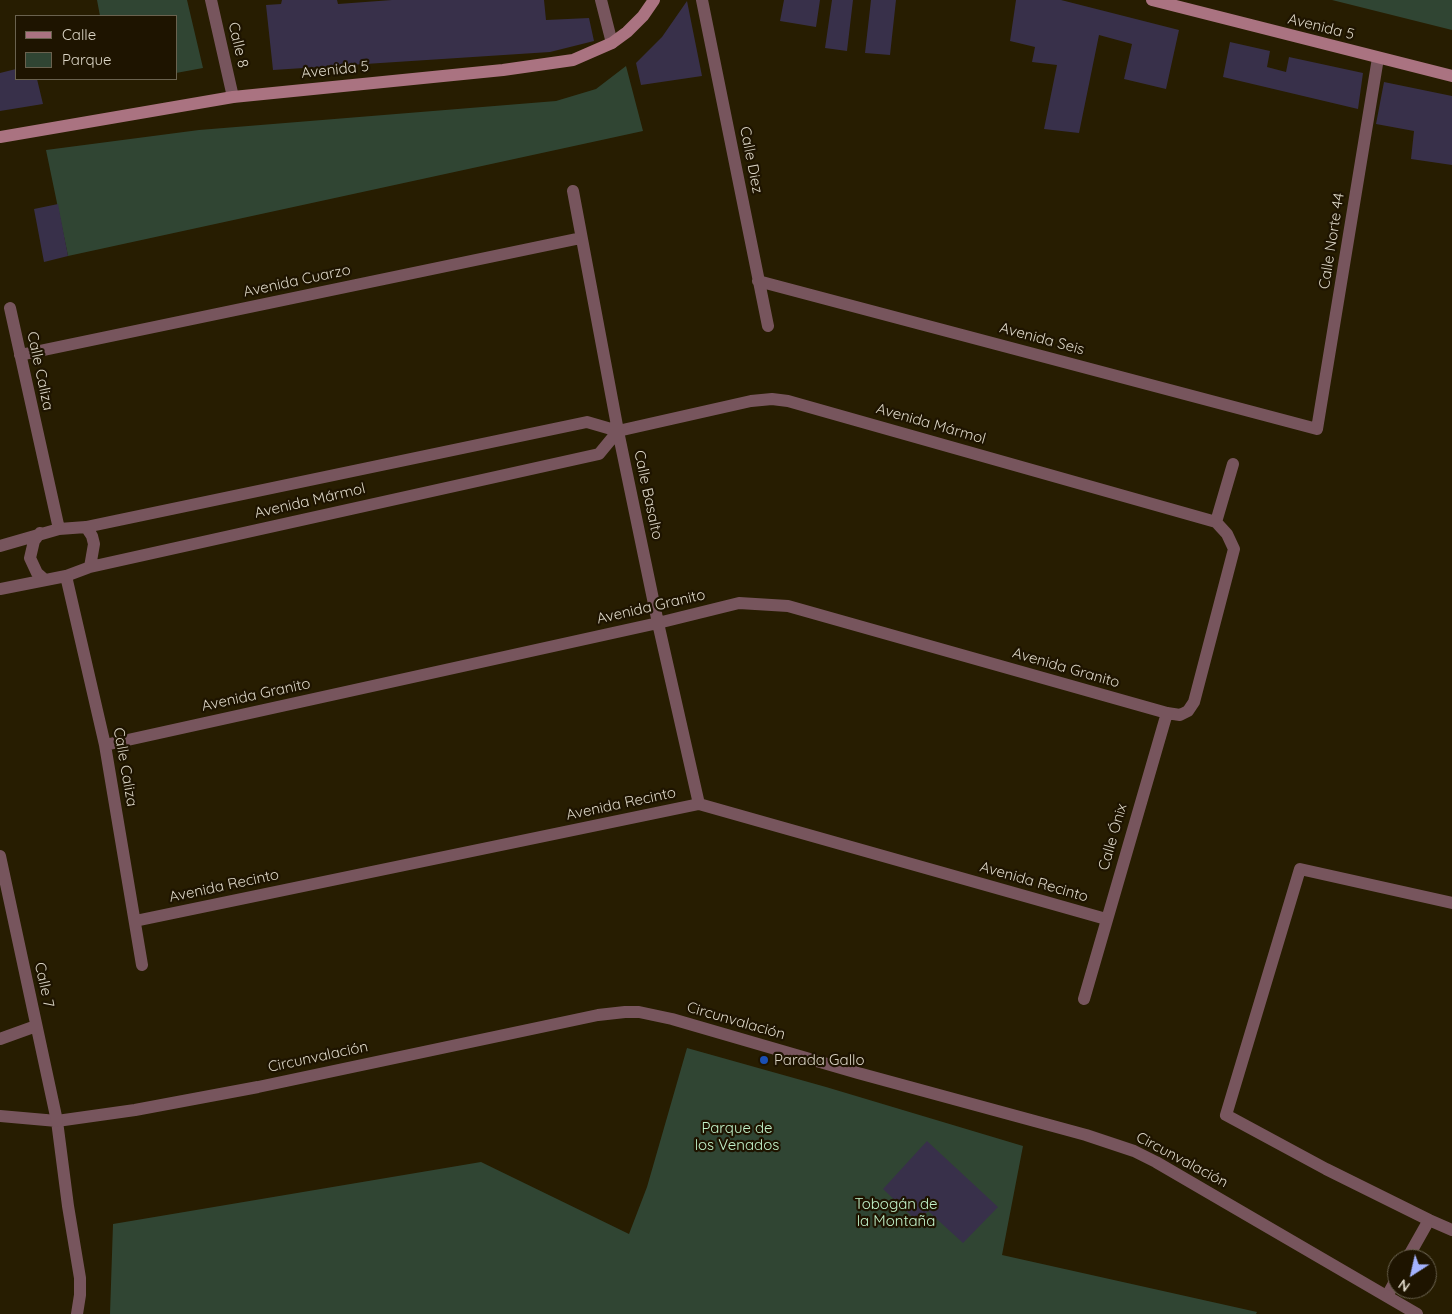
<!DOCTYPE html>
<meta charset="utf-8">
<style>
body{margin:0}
#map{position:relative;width:1452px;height:1314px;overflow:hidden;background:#271d01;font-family:Quicksand,sans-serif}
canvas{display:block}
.legend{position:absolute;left:15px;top:15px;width:162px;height:65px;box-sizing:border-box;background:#1e1400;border:1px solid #6a624f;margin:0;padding:6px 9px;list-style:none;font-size:15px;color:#dcd6c6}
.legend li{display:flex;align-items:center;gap:10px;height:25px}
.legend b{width:25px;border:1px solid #6a624f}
.north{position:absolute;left:1387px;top:1249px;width:50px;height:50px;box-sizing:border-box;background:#1e1400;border:1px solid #6a624f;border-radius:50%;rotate:215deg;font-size:14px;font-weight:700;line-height:20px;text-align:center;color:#dcd6c6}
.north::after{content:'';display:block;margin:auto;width:18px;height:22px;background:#a3b2fd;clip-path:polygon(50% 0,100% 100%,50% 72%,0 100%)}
</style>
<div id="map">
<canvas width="1452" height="1314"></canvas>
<ul class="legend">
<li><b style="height:6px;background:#aa7381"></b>Calle</li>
<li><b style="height:14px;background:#304533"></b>Parque</li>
</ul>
<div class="north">N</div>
</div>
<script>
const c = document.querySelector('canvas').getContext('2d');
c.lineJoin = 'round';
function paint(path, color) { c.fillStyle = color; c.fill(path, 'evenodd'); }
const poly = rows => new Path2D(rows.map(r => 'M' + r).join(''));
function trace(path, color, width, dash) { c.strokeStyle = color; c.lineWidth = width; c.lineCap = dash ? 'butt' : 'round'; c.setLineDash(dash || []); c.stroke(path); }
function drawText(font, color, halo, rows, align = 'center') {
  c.font = font + ' Quicksand,sans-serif'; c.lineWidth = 4.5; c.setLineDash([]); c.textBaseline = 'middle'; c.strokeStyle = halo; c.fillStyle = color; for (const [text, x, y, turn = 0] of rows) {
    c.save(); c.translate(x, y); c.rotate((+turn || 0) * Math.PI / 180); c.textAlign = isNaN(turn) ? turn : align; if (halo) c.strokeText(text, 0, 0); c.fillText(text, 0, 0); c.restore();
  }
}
paint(poly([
 [97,0,187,0,203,68,176,73,176,16,100,16],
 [1332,0,1452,0,1452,30],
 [626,66,643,131,68,256,46,150,199,130,556,101,596,89],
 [687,1048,826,1087,1023,1146,1002,1255,1257,1312,1256,1314,110,1314,113,1224,481,1162,629,1234,647,1187]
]), '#304533');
paint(poly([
 [282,0,337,0,338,4,392,0,544,0,546,20,589,18,594,41,550,52,273,70,266,5,281,4],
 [784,0,820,0,816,27,780,21],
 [832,0,853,0,847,51,825,48],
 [871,0,896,0,890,55,865,53],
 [1016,0,1061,0,1179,30,1166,89,1124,79,1132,44,1099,35,1079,133,1044,129,1057,65,1032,62,1035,47,1010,41],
 [687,1,702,76,641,85,636,63,662,37],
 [1230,42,1270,51,1267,67,1286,72,1289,57,1363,73,1358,109,1223,77],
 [16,69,16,79,37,79,43,104,0,111,0,73],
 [1384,82,1452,96,1452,165,1411,159,1414,131,1376,124],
 [58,204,68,256,44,262,34,209],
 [927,1141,998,1207,963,1243,928,1211,918,1222,883,1189]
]), '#38304a');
trace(poly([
 [1429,1220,1326,1169,1226,1115,1300,869,1452,903],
 [1407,1259,1429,1220,1452,1230],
 [1387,1296,1397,1278]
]), '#77555d', 12);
trace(poly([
 [211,0,233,97],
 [601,0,612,43],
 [702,0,768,326],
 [573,191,618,431,658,623,699,804],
 [758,281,1317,429,1378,58],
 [10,308,59,529],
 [20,355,581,238],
 [1216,522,1233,464],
 [86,527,92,536,94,544,90,567],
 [40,533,34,541,30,558,37,573,45,580],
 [0,546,59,529,86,527,587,422,618,431,751,401,772,399,788,401,1216,522,1227,534,1234,549,1194,702,1188,711,1180,715,1167,713,788,606,739,603,658,623,105,745],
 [66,576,105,745,142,965],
 [0,589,66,576,90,567,599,454,618,431],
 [135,921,699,804,1106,919],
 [1084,999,1167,713],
 [0,1116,57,1121,135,1110,258,1087,598,1015,625,1012,639,1012,672,1019,858,1073,1086,1135,1134,1151,1156,1162,1417,1314],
 [57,1121,68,1206,80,1278,80,1295,77,1314]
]), '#77555d', 12);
trace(poly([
 [0,856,57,1121],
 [0,1039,36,1026]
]), '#77555d', 12);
trace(poly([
 [1152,0,1452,76],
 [0,137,233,97,503,70,573,60,612,43,627,32,643,16,654,0]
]), '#aa7381', 12);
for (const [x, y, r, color] of [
 [764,1060,5,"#1a4fb4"]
]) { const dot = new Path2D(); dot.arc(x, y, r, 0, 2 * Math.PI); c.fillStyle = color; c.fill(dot); trace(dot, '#1e1400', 2); }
drawText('15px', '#dcd6c6', '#1e1400', [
 ["Avenida 5",1321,27,14],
 ["Calle 8",238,45,77],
 ["Avenida 5",335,70,-6],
 ["Calle Diez",751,160,79],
 ["Calle Norte 44",1332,241,-81],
 ["Avenida Cuarzo",297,281,-12],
 ["Avenida Seis",1042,339,15],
 ["Calle Caliza",40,371,78],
 ["Avenida Mármol",931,424,16],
 ["Calle Basalto",648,495,78],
 ["Avenida Mármol",310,501,-13],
 ["Avenida Granito",651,607,-13],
 ["Avenida Granito",1066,668,16],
 ["Avenida Granito",256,695,-12],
 ["Calle Caliza",125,767,80],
 ["Avenida Recinto",621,804,-12],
 ["Calle Ónix",1113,837,-74],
 ["Avenida Recinto",1034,882,16],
 ["Avenida Recinto",224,886,-12],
 ["Calle 7",44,985,78],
 ["Circunvalación",736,1021,16],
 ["Circunvalación",318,1057,-12],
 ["Circunvalación",1182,1160,28]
]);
drawText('15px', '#dcd6c6', '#1e1400', [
 ["Parada Gallo",774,1060]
], 'left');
drawText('15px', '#c2f3ca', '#1e1400', [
 ["Parque de",737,1128],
 ["los Venados",737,1145],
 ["Tobogán de",896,1204],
 ["la Montaña",896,1221]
]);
</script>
